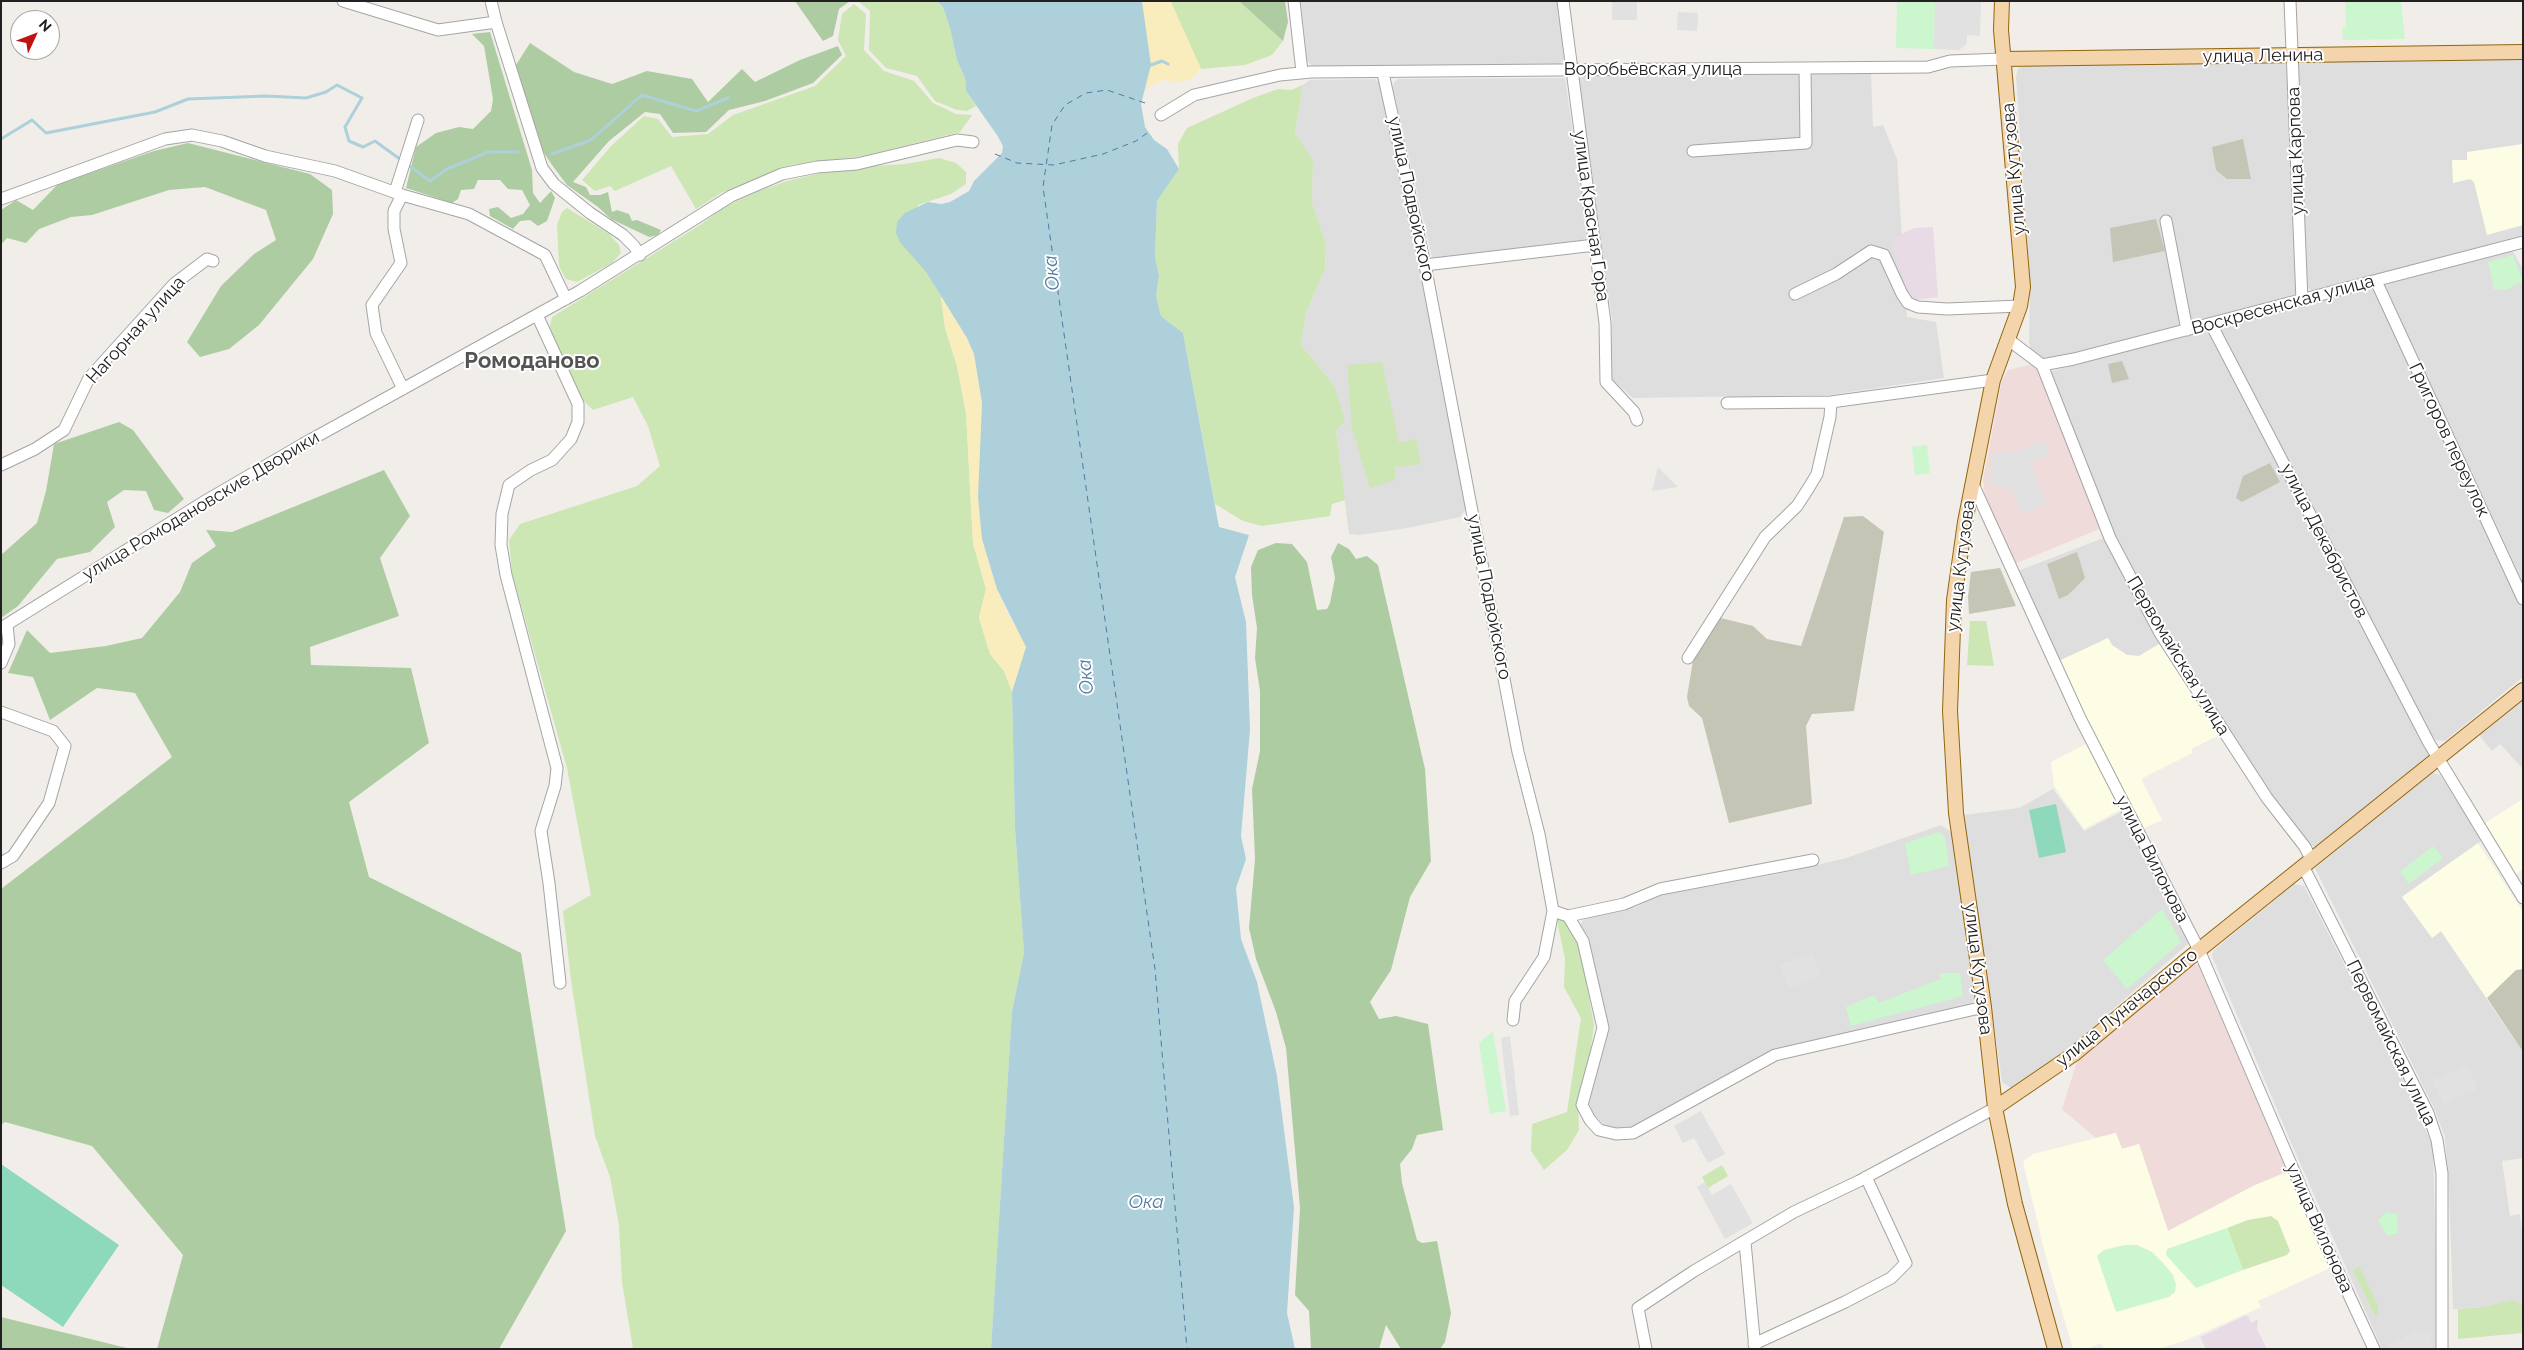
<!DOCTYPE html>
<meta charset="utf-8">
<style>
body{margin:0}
#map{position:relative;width:2524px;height:1350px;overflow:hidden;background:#f1eee9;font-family:Raleway,sans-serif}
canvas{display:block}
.frame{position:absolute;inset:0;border:2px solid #212121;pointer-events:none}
.north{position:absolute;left:10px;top:10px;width:50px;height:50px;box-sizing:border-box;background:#fff;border:1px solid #a6a6a6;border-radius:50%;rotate:47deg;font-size:14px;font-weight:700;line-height:20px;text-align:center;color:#212121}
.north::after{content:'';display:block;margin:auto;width:18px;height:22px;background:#c11212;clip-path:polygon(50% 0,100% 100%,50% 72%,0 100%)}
</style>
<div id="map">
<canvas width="2524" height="1350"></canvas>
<div class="frame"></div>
<div class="north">N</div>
</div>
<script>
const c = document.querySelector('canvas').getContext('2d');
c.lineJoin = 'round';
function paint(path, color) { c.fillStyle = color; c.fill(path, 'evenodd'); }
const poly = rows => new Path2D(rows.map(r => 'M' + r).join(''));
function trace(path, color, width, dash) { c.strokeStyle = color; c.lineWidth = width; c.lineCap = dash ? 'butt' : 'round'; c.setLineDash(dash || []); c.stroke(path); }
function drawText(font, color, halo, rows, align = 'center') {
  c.font = font + ' Raleway,sans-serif'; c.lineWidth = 4; c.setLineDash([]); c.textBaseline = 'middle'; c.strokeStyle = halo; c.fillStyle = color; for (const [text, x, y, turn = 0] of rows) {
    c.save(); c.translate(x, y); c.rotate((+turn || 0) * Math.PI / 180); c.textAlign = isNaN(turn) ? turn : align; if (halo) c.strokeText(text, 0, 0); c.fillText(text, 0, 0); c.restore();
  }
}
paint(poly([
 [1301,1,1558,1,1565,58,1560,65,1312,66,1307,60],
 [2523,59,2523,235,2314,292,2309,289,2305,283,2297,68,2300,62],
 [2276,62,2284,63,2288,69,2299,294,2045,360,2037,356,2031,350,2029,343,2030,282,2016,77,2018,68,2029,65],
 [1871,73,1873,127,1883,125,1897,159,1907,317,1936,322,1944,378,1830,395,1633,398,1612,380,1612,319,1577,84,1580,78,1587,74],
 [1565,78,1587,233,1586,240,1577,244,1437,260,1432,257,1393,88,1394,82,1399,79],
 [1375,79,1381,85,1422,268,1466,509,1460,517,1402,529,1359,535,1349,534,1336,431,1334,385,1301,345,1306,313,1325,269,1326,244,1312,202,1313,160,1295,133,1303,85,1310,80],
 [2510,251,2513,252,2523,269,2523,588,2382,289,2387,282],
 [2371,286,2377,291,2523,605,2523,677,2445,741,2436,740,2428,732,2220,334,2223,325],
 [2206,330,2212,335,2429,753,2428,756,2317,847,2304,843,2280,810,2144,597,2113,537,2049,372],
 [2106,537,2159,644,2139,656,2127,655,2112,645,2108,638,2059,661,2015,572],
 [2523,699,2523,769,2500,744,2492,751,2479,735],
 [2431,772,2440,775,2483,840,2402,897,2433,937,2441,931,2523,1052,2523,1158,2502,1161,2510,1216,2520,1214,2523,1242,2523,1306,2510,1301,2484,1307,2453,1309,2449,1187,2445,1137,2434,1108,2315,868],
 [2053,789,2084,831,2123,811,2186,936,2188,944,2071,1046,2011,1088,2002,1082,1964,815,2019,808],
 [1941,825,1951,832,1976,998,1972,1003,1965,1008,1774,1053,1632,1128,1618,1129,1605,1125,1595,1116,1588,1102,1608,1029,1588,936,1580,926,1584,918,1634,908,1659,896,1788,872,1846,858],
 [2294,884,2304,886,2414,1101,2433,1147,2438,1349,2382,1349,2293,1147,2212,956,2213,951,2220,945]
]), '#dfdede');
paint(poly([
 [2032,364,2041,370,2102,528,2012,565,1984,491,1983,480,2002,380,2008,370],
 [2199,964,2205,973,2289,1171,2253,1186,2168,1231,2139,1144,2122,1149,2115,1133,2096,1138,2062,1109,2079,1055,2190,967]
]), '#efdbda');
paint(poly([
 [1933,227,1938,297,1913,300,1908,294,1891,239,1914,228],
 [2244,1316,2248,1316,2251,1323,2258,1319,2257,1329,2267,1349,2206,1349,2200,1337]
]), '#e9dbe6');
paint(poly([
 [2523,144,2523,225,2487,235,2474,182,2470,179,2453,183,2452,160,2467,160,2467,152],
 [2108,638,2112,645,2127,655,2139,656,2159,644,2219,735,2191,749,2193,753,2141,779,2162,820,2142,829,2129,805,2084,829,2054,786,2051,762,2096,739,2059,661],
 [2523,799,2523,869,2516,874,2485,823],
 [2478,843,2523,912,2523,1052,2441,931,2432,938,2402,897],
 [2116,1133,2122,1149,2139,1144,2168,1231,2253,1186,2289,1171,2330,1268,2258,1301,2261,1307,2184,1341,2158,1349,2104,1349,2101,1343,2087,1349,2073,1349,2046,1257,2023,1162,2033,1154]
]), '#fdfde6');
paint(poly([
 [2243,139,2251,179,2227,179,2216,170,2212,147],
 [2156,219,2165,251,2113,262,2110,228],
 [2122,361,2129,379,2112,383,2108,364],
 [2270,463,2280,482,2242,502,2236,498,2243,476],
 [1863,516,1884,532,1854,711,1812,714,1806,726,1812,804,1729,823,1702,718,1689,706,1687,697,1694,654,1717,617,1753,626,1767,639,1801,646,1844,517],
 [2077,552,2085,578,2068,595,2059,599,2047,564],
 [2000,568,2016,606,1969,614,1968,597,1971,572],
 [2523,969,2523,1052,2487,998,2516,970]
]), '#c5c5b5');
paint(poly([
 [858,1,937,1,943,7,950,28,957,60,965,78,966,91,976,106,967,111,957,110,935,101,917,76,886,68,869,50,870,11],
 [1170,1,1239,1,1283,41,1272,55,1245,65,1201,69],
 [854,4,866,14,864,50,884,71,914,81,933,103,956,114,972,115,960,132,863,156,792,165,721,193,696,209,671,166,615,191,610,186,595,191,582,180,611,146,644,116,658,119,672,137,708,134,733,115,815,86,846,56,838,40,842,14],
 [1303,85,1295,133,1313,160,1312,202,1326,244,1325,269,1306,313,1301,345,1334,385,1345,420,1336,431,1345,500,1332,504,1330,516,1262,526,1243,521,1215,504,1183,333,1161,316,1156,296,1159,275,1155,258,1157,201,1179,169,1178,144,1187,128,1253,98,1278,89,1291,90],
 [939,158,956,163,966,172,966,184,951,194,918,205,926,272,941,296,945,328,957,366,966,413,973,543,986,589,979,618,990,654,1004,671,1012,692,1015,828,1024,953,1012,1011,991,1349,633,1349,622,1282,619,1225,610,1177,595,1136,571,980,563,911,591,895,567,768,512,573,509,540,520,524,637,486,660,466,648,426,633,397,593,410,582,399,549,331,552,317,700,225,724,207,759,191,787,181,841,168,905,164],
 [567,208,609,234,619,245,621,253,612,263,577,282,566,279,559,266,557,225,562,212],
 [1382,362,1399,443,1416,439,1421,464,1395,467,1395,480,1370,488,1352,429,1347,365],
 [1970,621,1986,621,1994,666,1967,665],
 [1556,916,1564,920,1579,942,1594,1025,1590,1054,1578,1104,1579,1130,1567,1150,1544,1170,1531,1151,1532,1124,1567,1112,1581,1018,1564,987,1565,959],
 [1722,1165,1728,1176,1708,1188,1702,1177],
 [2271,1216,2278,1221,2290,1251,2287,1255,2243,1270,2227,1228,2248,1220],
 [2359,1266,2378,1306,2378,1314,2375,1316,2353,1270],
 [2511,1300,2523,1305,2523,1333,2458,1339,2458,1309,2484,1307]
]), '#cce6b4');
paint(poly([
 [795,1,850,1,839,9,833,36,823,41],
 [1239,1,1285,1,1288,22,1283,41],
 [490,32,532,170,533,193,540,203,551,191,555,198,547,221,538,226,530,220,520,221,513,229,490,216,489,209,498,207,511,218,523,214,530,205,522,190,508,189,500,180,478,180,474,189,461,190,458,199,452,203,406,188,416,147,436,133,459,127,473,129,491,111,493,99,484,46,472,34],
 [530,43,574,72,612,84,647,71,692,79,708,102,742,69,755,82,800,60,838,46,842,55,813,83,765,101,729,110,706,132,673,133,660,114,645,112,609,141,573,182,586,187,590,195,600,195,608,192,612,212,617,210,629,214,632,221,637,220,661,230,658,235,649,237,611,219,598,207,567,185,552,165,540,147,516,65],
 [188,143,310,174,332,190,333,214,313,259,259,325,229,349,200,357,187,342,221,286,254,254,276,240,266,210,205,187,169,190,92,215,71,217,39,229,26,243,7,238,1,245,1,210,16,200,33,210,58,184,154,151],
 [119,422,133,430,184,499,168,513,154,510,146,491,124,490,107,502,115,527,90,552,57,559,18,606,1,618,1,555,37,523,46,491,54,444],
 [384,470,410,516,380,558,399,616,310,647,311,665,411,668,429,743,349,802,369,877,521,953,566,1231,499,1349,157,1349,183,1255,92,1146,5,1122,1,1125,1,889,172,757,135,693,97,688,50,720,33,677,8,673,27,630,50,653,106,646,142,638,180,592,192,563,216,546,206,530,232,532],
 [1276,543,1292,544,1307,562,1317,610,1327,609,1330,603,1335,578,1331,557,1338,543,1349,549,1356,559,1367,556,1378,565,1425,769,1431,861,1410,897,1391,970,1370,1002,1379,1019,1396,1016,1428,1024,1443,1130,1417,1135,1412,1149,1400,1164,1402,1183,1417,1240,1422,1243,1437,1241,1451,1313,1445,1342,1440,1349,1401,1349,1386,1325,1379,1349,1311,1349,1309,1311,1295,1295,1300,1208,1286,1048,1276,1012,1256,959,1249,928,1255,859,1252,789,1260,751,1260,691,1255,658,1257,628,1252,595,1251,567,1258,550],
 [1,1317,131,1349,1,1349]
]), '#aecca1');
paint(poly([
 [1142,1,1171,2,1201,69,1193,78,1180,82,1163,80,1145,89,1151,65],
 [941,296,967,338,974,354,982,403,993,439,982,539,997,589,1010,618,1025,641,1026,647,1012,692,1004,671,990,654,979,618,986,589,973,543,966,413,957,366,945,328]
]), '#f9edbe');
paint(poly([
 [1897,1,1935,1,1934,49,1896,48],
 [2345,1,2401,1,2405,39,2343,40,2342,28,2346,27],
 [2513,255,2523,281,2508,289,2494,290,2488,262],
 [1927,445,1930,473,1915,475,1912,447],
 [1939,832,1945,837,1949,866,1911,875,1905,843],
 [2433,846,2443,858,2409,884,2400,872],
 [2162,909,2181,942,2127,989,2103,960],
 [1939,973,1960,973,1963,996,1851,1026,1846,1007,1874,995,1879,1003,1941,979],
 [1493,1031,1506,1111,1490,1114,1479,1043],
 [2387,1212,2397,1214,2398,1233,2387,1236,2378,1220],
 [2227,1228,2243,1270,2196,1288,2166,1255,2167,1249],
 [2125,1245,2137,1245,2152,1252,2163,1263,2173,1275,2176,1285,2175,1292,2169,1297,2116,1312,2097,1256,2104,1250]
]), '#cbf6ce');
paint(poly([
 [2056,804,2066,852,2039,858,2029,810],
 [1,1164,119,1245,63,1327,1,1285]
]), '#8ed8bc');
paint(poly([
 [1612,1,1637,1,1637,20,1612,20],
 [1935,1,1981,1,1980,36,1967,35,1967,44,1959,50,1934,49],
 [1678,12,1698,13,1697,31,1677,30],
 [2044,440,2050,455,2030,462,2047,504,2022,514,2012,489,1989,483,1994,451,2015,452],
 [1658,467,1678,487,1652,491],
 [1812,952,1821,976,1789,988,1780,965],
 [1510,1036,1519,1115,1510,1116,1501,1038],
 [2467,1065,2478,1089,2443,1104,2432,1080],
 [1701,1111,1725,1154,1708,1163,1694,1138,1683,1143,1674,1126],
 [1705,1182,1712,1195,1731,1184,1753,1223,1725,1239,1697,1187],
 [2416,1331,2431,1332,2431,1349,2389,1349,2387,1345]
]), '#e1e1e1');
paint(poly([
 [937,1,1142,1,1151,65,1141,104,1145,127,1154,140,1167,149,1179,169,1157,201,1155,258,1159,275,1156,296,1161,316,1183,333,1219,527,1249,535,1235,577,1246,622,1250,730,1241,836,1246,859,1236,888,1241,939,1257,982,1277,1076,1294,1207,1287,1313,1295,1349,991,1349,1012,1011,1024,953,1015,828,1012,692,1026,647,997,589,982,539,978,497,982,403,974,354,967,338,941,296,926,272,900,242,896,233,897,222,905,213,928,202,941,204,950,202,969,191,974,181,1002,153,1003,146,997,135,966,91,965,78,957,60,950,28,943,7]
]), '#add0da');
trace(poly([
 [1151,65,1162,61,1168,64],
 [1,139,32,120,46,133,155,112,188,99,266,96,306,98,326,92,337,85,362,98,345,127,349,141,363,147,375,141,430,181,447,169,488,152,518,152],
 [552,154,591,140,642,95,696,111,728,98]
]), '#add0da', 3);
trace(poly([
 [1145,103,1107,90,1086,93,1065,105,1052,125,1043,187,1155,969,1187,1349],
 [995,154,1017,163,1054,165,1103,154,1136,141,1150,131]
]), '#527aa2', 1, [6, 5]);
const minor = poly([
 [343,1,438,30,496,22],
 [491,1,496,22,542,168,554,184,590,213,623,235,634,246,640,255],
 [1294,1,1302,72],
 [1563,1,1605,323,1606,382,1634,412,1637,420],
 [2290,1,2302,301],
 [1383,73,1425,265,1518,752,1539,834,1553,911,1568,916,1583,941,1603,1028,1582,1105,1590,1120,1599,1130,1616,1134,1633,1133,1775,1055,1984,1007],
 [1161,115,1194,95,1280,75,1311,72,1928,67,1950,61,2003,59],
 [1693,151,1806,143,1805,69],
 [395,192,418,120],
 [402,195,394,211,394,229,401,263,372,305,376,333,403,389],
 [1,199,165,139,192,135,222,141,265,156,335,171,402,195,469,214,545,255,566,299],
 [2166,221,2187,330],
 [1425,265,1595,245],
 [2376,281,2523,599],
 [1795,294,1836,274,1871,251,1884,255,1902,294,1908,303,1918,307,1947,309,2020,306],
 [537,315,578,404,578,422,571,439,552,460,531,470,509,485,502,514,501,545,506,575,557,768,555,786,541,831,549,883,560,983],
 [2211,324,2429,743,2523,898],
 [2009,340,2042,365,2110,538,2160,633,2267,798,2305,847,2311,859],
 [2042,365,2074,359,2523,242],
 [1727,403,1831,402,1993,380],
 [1,465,35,449,64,430,89,378,174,284,207,259,213,261],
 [1972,482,2080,718,2199,950,2323,1239,2374,1349],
 [1,628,207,500,303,444,580,291,731,196,782,174,817,167,857,164,957,140,973,142],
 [1688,658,1765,537,1797,506,1808,489,1817,474,1830,417,1831,402],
 [1,663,9,644,7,625],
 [1,712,53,731,65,746,49,803,13,856,1,863],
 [2303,866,2428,1113,2437,1140,2442,1173,2442,1349],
 [1568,916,1624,904,1660,889,1813,860],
 [1513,1020,1515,1001,1544,957,1553,911],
 [1745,1242,1755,1349],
 [1754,1344,1845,1302,1891,1278,1906,1263,1866,1177],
 [1646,1349,1638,1308,1694,1271,1794,1212,1859,1181,1995,1108]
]);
const major = poly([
 [2002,1,2001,30,2023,287,2020,306,1993,380,1965,522,1954,600,1950,711,1956,813,1984,1007,1995,1108,2015,1204,2055,1349],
 [2003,59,2523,52],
 [1995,1108,2074,1054,2199,950,2523,690]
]);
trace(minor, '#a5a5a5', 13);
trace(major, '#91660d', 16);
trace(minor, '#fff', 11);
trace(major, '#f4d4aa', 14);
drawText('18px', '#212121', '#fff', [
 ["улица Ленина",2263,56,-1],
 ["Воробьёвская улица",1653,70],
 ["улица Карпова",2296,151,-92],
 ["улица Кутузова",2014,169,-95],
 ["улица Подвойского",1411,199,78],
 ["улица Красная Гора",1591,216,82],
 ["Воскресенская улица",2283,305,-15],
 ["Нагорная улица",136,330,-48],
 ["Григоров переулок",2449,440,65],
 ["улица Ромодановские Дворики",201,506,-31],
 ["улица Декабристов",2324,541,63],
 ["улица Кутузова",1961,566,-83],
 ["улица Подвойского",1489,597,79],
 ["Первомайская улица",2178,656,59],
 ["улица Вилонова",2152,859,63],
 ["улица Кутузова",1978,969,83],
 ["улица Луначарского",2127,1008,-39],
 ["Первомайская улица",2391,1043,64],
 ["улица Вилонова",2319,1228,66]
]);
drawText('italic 19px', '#527aa2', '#fff', [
 ["Ока",1052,273,-95],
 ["Ока",1086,677,-95],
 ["Ока",1146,1202]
]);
drawText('bold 22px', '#545454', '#fff', [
 ["Ромоданово",532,361]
]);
</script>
